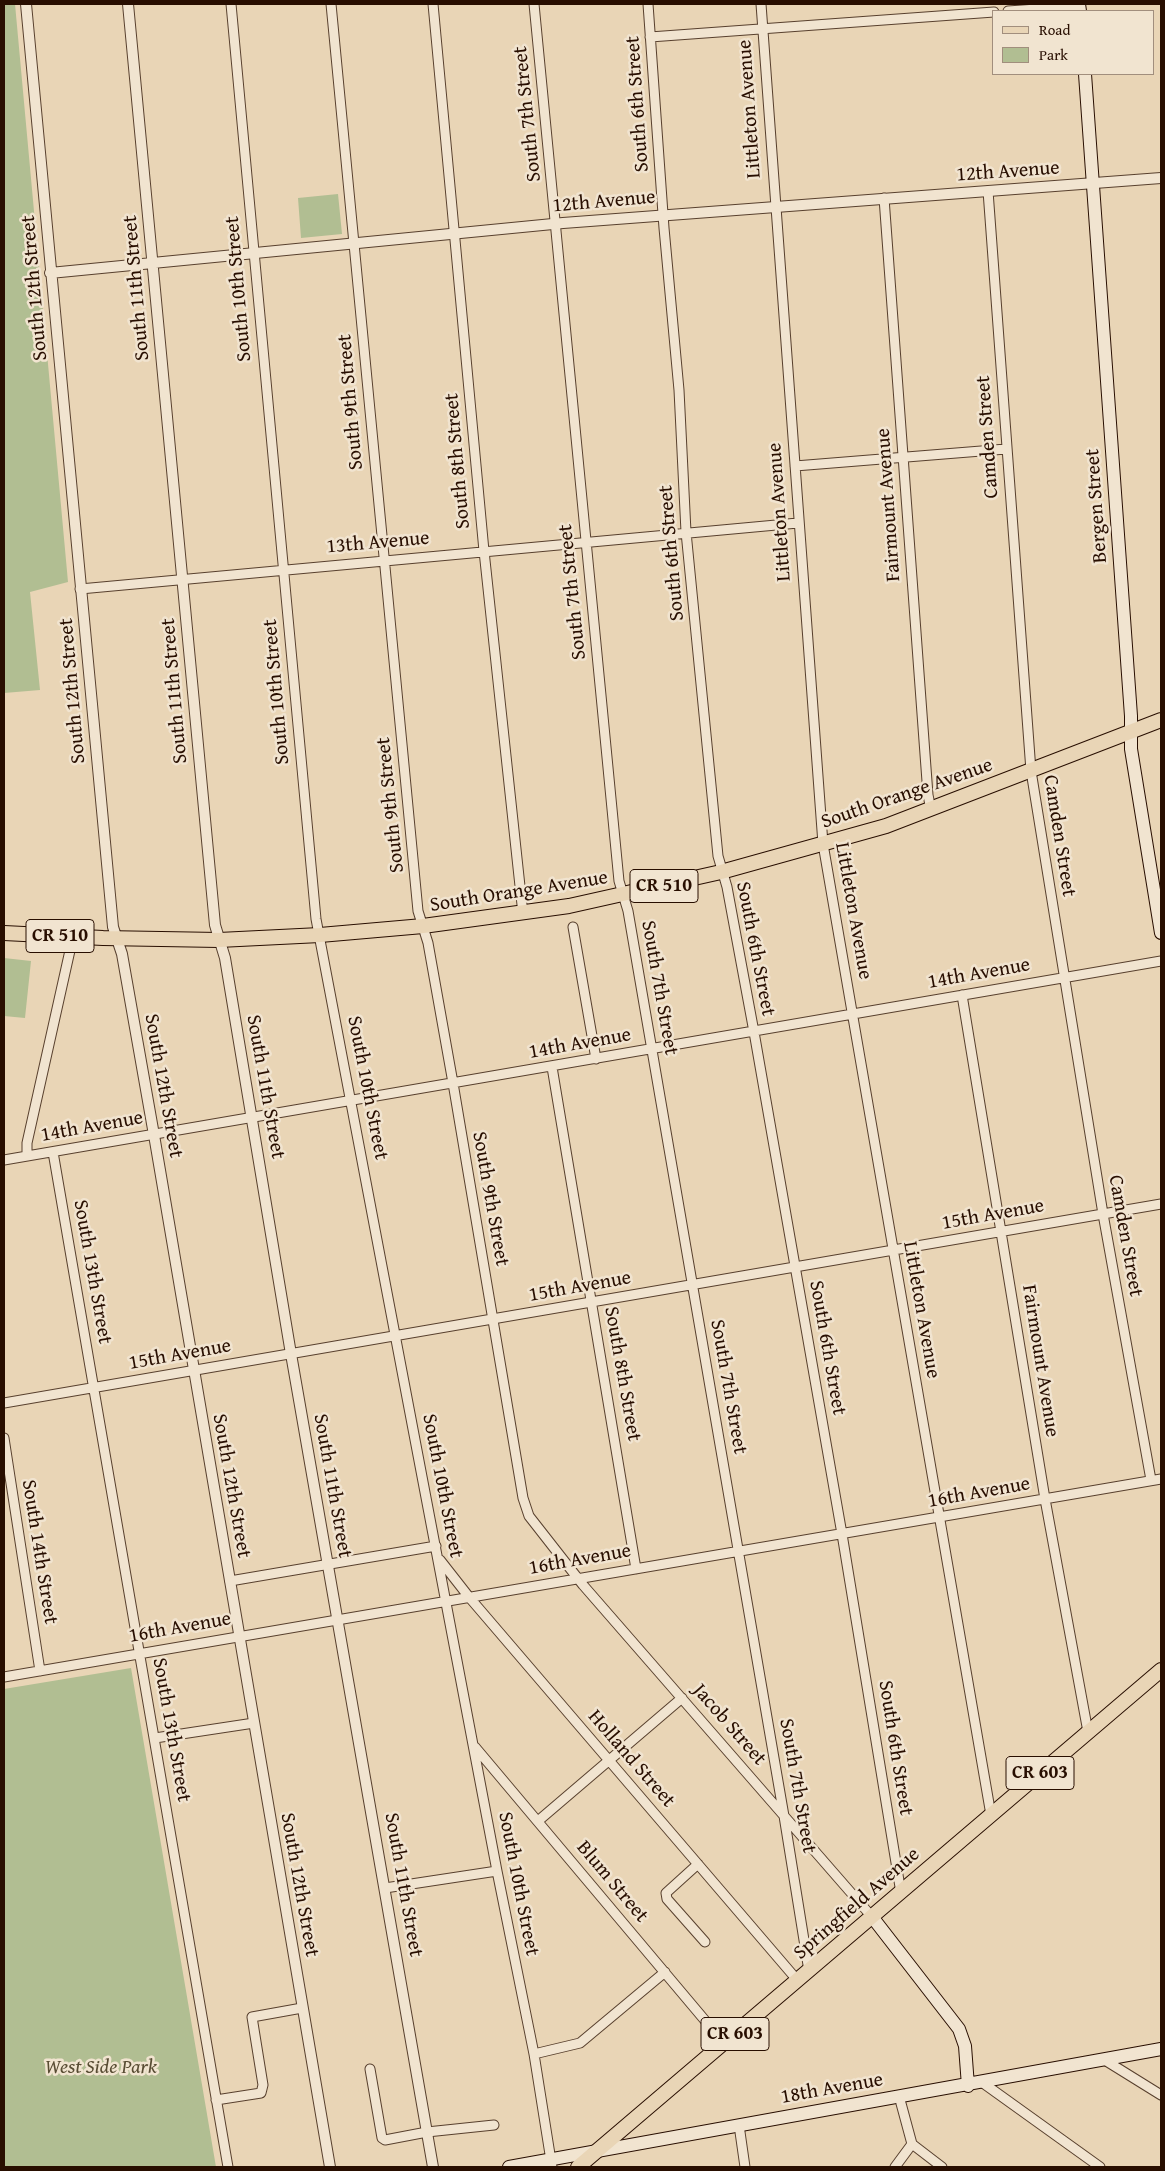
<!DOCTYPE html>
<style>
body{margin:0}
#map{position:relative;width:1165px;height:2171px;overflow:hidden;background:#e9d5b6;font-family:"Gentium Book Plus",serif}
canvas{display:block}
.frame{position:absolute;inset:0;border:5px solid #280e00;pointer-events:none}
.legend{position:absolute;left:992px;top:10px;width:162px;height:65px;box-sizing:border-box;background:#f1e4d0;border:1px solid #a18e7d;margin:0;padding:6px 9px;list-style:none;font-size:15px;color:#280e00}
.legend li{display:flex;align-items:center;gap:10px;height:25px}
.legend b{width:25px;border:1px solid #a18e7d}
</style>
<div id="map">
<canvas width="1165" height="2171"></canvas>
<div class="frame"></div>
<ul class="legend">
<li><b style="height:6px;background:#e9d5b6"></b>Road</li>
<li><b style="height:14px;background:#b1be92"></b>Park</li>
</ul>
</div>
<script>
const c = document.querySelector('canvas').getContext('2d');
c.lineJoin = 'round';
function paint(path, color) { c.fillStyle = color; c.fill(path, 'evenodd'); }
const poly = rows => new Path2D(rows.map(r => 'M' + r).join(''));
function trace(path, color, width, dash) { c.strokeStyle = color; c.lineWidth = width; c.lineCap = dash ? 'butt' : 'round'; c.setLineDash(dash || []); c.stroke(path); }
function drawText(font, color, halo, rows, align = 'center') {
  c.font = font + ' "Gentium Book Plus",serif'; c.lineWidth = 5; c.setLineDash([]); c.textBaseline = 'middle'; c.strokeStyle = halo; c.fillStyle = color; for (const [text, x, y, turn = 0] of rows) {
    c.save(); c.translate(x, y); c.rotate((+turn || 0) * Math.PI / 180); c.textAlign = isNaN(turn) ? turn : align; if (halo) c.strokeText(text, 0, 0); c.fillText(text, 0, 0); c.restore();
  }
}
paint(poly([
 [4,4,15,4,68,582,30,592,40,690,4,693],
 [338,194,342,234,301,238,298,198],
 [4,958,31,961,25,1018,4,1016],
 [131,1668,216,2167,4,2167,4,1689]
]), '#b1be92');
const minor = poly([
 [231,4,316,919,497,1871,534,2054,552,2167],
 [331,4,418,911,428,943,453,1083,523,1498,529,1516,583,1585,873,1918],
 [433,4,484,551,523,914],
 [534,4,619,881,628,911,784,1816,809,1971],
 [648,4,664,228,679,390,686,532,718,856,727,887,754,1032,842,1534,901,1893],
 [761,4,823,844,991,1815],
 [1008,11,1080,6],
 [650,37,994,12],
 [988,191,1031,771,1103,1214,1151,1480],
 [884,198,928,795,931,810],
 [795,466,1006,449],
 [80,589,798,523],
 [573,927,596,1059],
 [962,995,1045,1499,1088,1732],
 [552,1067,636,1569],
 [53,1152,228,2167],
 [27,1156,27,1143,73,937],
 [4,1160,1161,961],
 [4,1403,1161,1204],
 [4,1438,40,1671],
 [440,1560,469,1597,798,1981],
 [230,1581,436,1546],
 [4,1677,1161,1479],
 [155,1738,254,1723],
 [475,1747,724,2043],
 [538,1821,682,1698],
 [698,1864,666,1893,667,1899,705,1942],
 [385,1888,497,1871],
 [534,2054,580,2043,665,1972],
 [1103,2059,1161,2095],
 [370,2069,382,2138,385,2140,427,2132,494,2125],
 [983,2083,1100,2167],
 [899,2096,912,2144,942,2167],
 [216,2100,261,2093,263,2085,252,2017,302,2008],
 [739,2125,745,2167],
 [895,2167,912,2144]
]);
const tertiary = poly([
 [26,4,113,927,122,954,154,1135,330,2167],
 [128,4,215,925,225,958,291,1354,433,2167],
 [50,273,563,223,1161,178]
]);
const secondary = poly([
 [1079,4,1080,11],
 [1085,74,1131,716,1131,749,1161,933],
 [873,1918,959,2029,965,2046,968,2086],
 [509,2167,1161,2049]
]);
const primary = poly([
 [4,933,103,938,219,940,320,935,423,926,569,906,721,872,886,826,1161,720],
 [578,2167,1161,1670]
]);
trace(minor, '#58402e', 11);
trace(tertiary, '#58402e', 12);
trace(secondary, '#280e00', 14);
trace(primary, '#280e00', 16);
trace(minor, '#f1e4d0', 9);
trace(tertiary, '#f1e4d0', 10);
trace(secondary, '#f1e4d0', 12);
trace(primary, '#e9d5b6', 14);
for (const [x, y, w] of [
 [664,886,68],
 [60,936,68],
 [1040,1773,68],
 [735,2034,68]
]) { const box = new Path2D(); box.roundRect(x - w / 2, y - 16.5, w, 33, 4); c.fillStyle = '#f1e4d0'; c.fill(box); trace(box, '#280e00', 1); }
drawText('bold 19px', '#280e00', null, [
 ["CR 510",664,886],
 ["CR 510",60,936],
 ["CR 603",1040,1773],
 ["CR 603",735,2034]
]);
drawText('20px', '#280e00', '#f1e4d0', [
 ["South 6th Street",638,104,-94],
 ["Littleton Avenue",750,109,-94],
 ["South 7th Street",528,114,-96],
 ["12th Avenue",1008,172,-4],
 ["12th Avenue",604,202,-5],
 ["South 12th Street",35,288,-95],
 ["South 11th Street",137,288,-95],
 ["South 10th Street",239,289,-95],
 ["South 9th Street",351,402,-95],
 ["Camden Street",988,437,-94],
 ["South 8th Street",458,461,-95],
 ["Fairmount Avenue",889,505,-94],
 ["Bergen Street",1097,506,-94],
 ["Littleton Avenue",780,512,-94],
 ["13th Avenue",378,543,-5],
 ["South 6th Street",672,553,-95],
 ["South 7th Street",573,592,-96],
 ["South 12th Street",73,691,-95],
 ["South 11th Street",175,691,-95],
 ["South 10th Street",277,692,-95],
 ["South Orange Avenue",907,794,-19],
 ["South 9th Street",391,805,-96],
 ["Camden Street",1059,836,81],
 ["South Orange Avenue",519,892,-9],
 ["Littleton Avenue",853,911,80],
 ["South 6th Street",755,949,79],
 ["14th Avenue",979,974,-10],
 ["South 7th Street",659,988,80],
 ["14th Avenue",580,1044,-10],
 ["South 12th Street",163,1086,80],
 ["South 11th Street",265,1087,80],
 ["South 10th Street",367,1088,79],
 ["14th Avenue",92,1127,-10],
 ["South 9th Street",490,1199,80],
 ["15th Avenue",993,1215,-10],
 ["Camden Street",1125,1236,80],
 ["South 13th Street",92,1272,80],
 ["15th Avenue",580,1287,-10],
 ["Littleton Avenue",921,1310,80],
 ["South 6th Street",827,1348,80],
 ["15th Avenue",180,1355,-10],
 ["Fairmount Avenue",1040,1361,81],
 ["South 8th Street",622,1374,80],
 ["South 7th Street",728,1387,80],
 ["South 12th Street",231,1486,80],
 ["South 11th Street",332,1486,80],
 ["South 10th Street",442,1486,79],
 ["16th Avenue",979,1493,-10],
 ["South 14th Street",39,1552,81],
 ["16th Avenue",580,1560,-10],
 ["16th Avenue",180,1628,-10],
 ["Jacob Street",729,1725,49],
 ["South 13th Street",171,1730,80],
 ["South 6th Street",895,1748,81],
 ["Holland Street",631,1759,49],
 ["South 7th Street",797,1786,80],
 ["Blum Street",612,1882,50],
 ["South 10th Street",518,1884,79],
 ["South 12th Street",299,1885,80],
 ["South 11th Street",403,1885,80],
 ["Springfield Avenue",857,1904,-41],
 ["18th Avenue",832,2089,-10]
]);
drawText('italic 20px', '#584c33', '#f1e4d0', [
 ["West Side Park",101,2068]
]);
</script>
